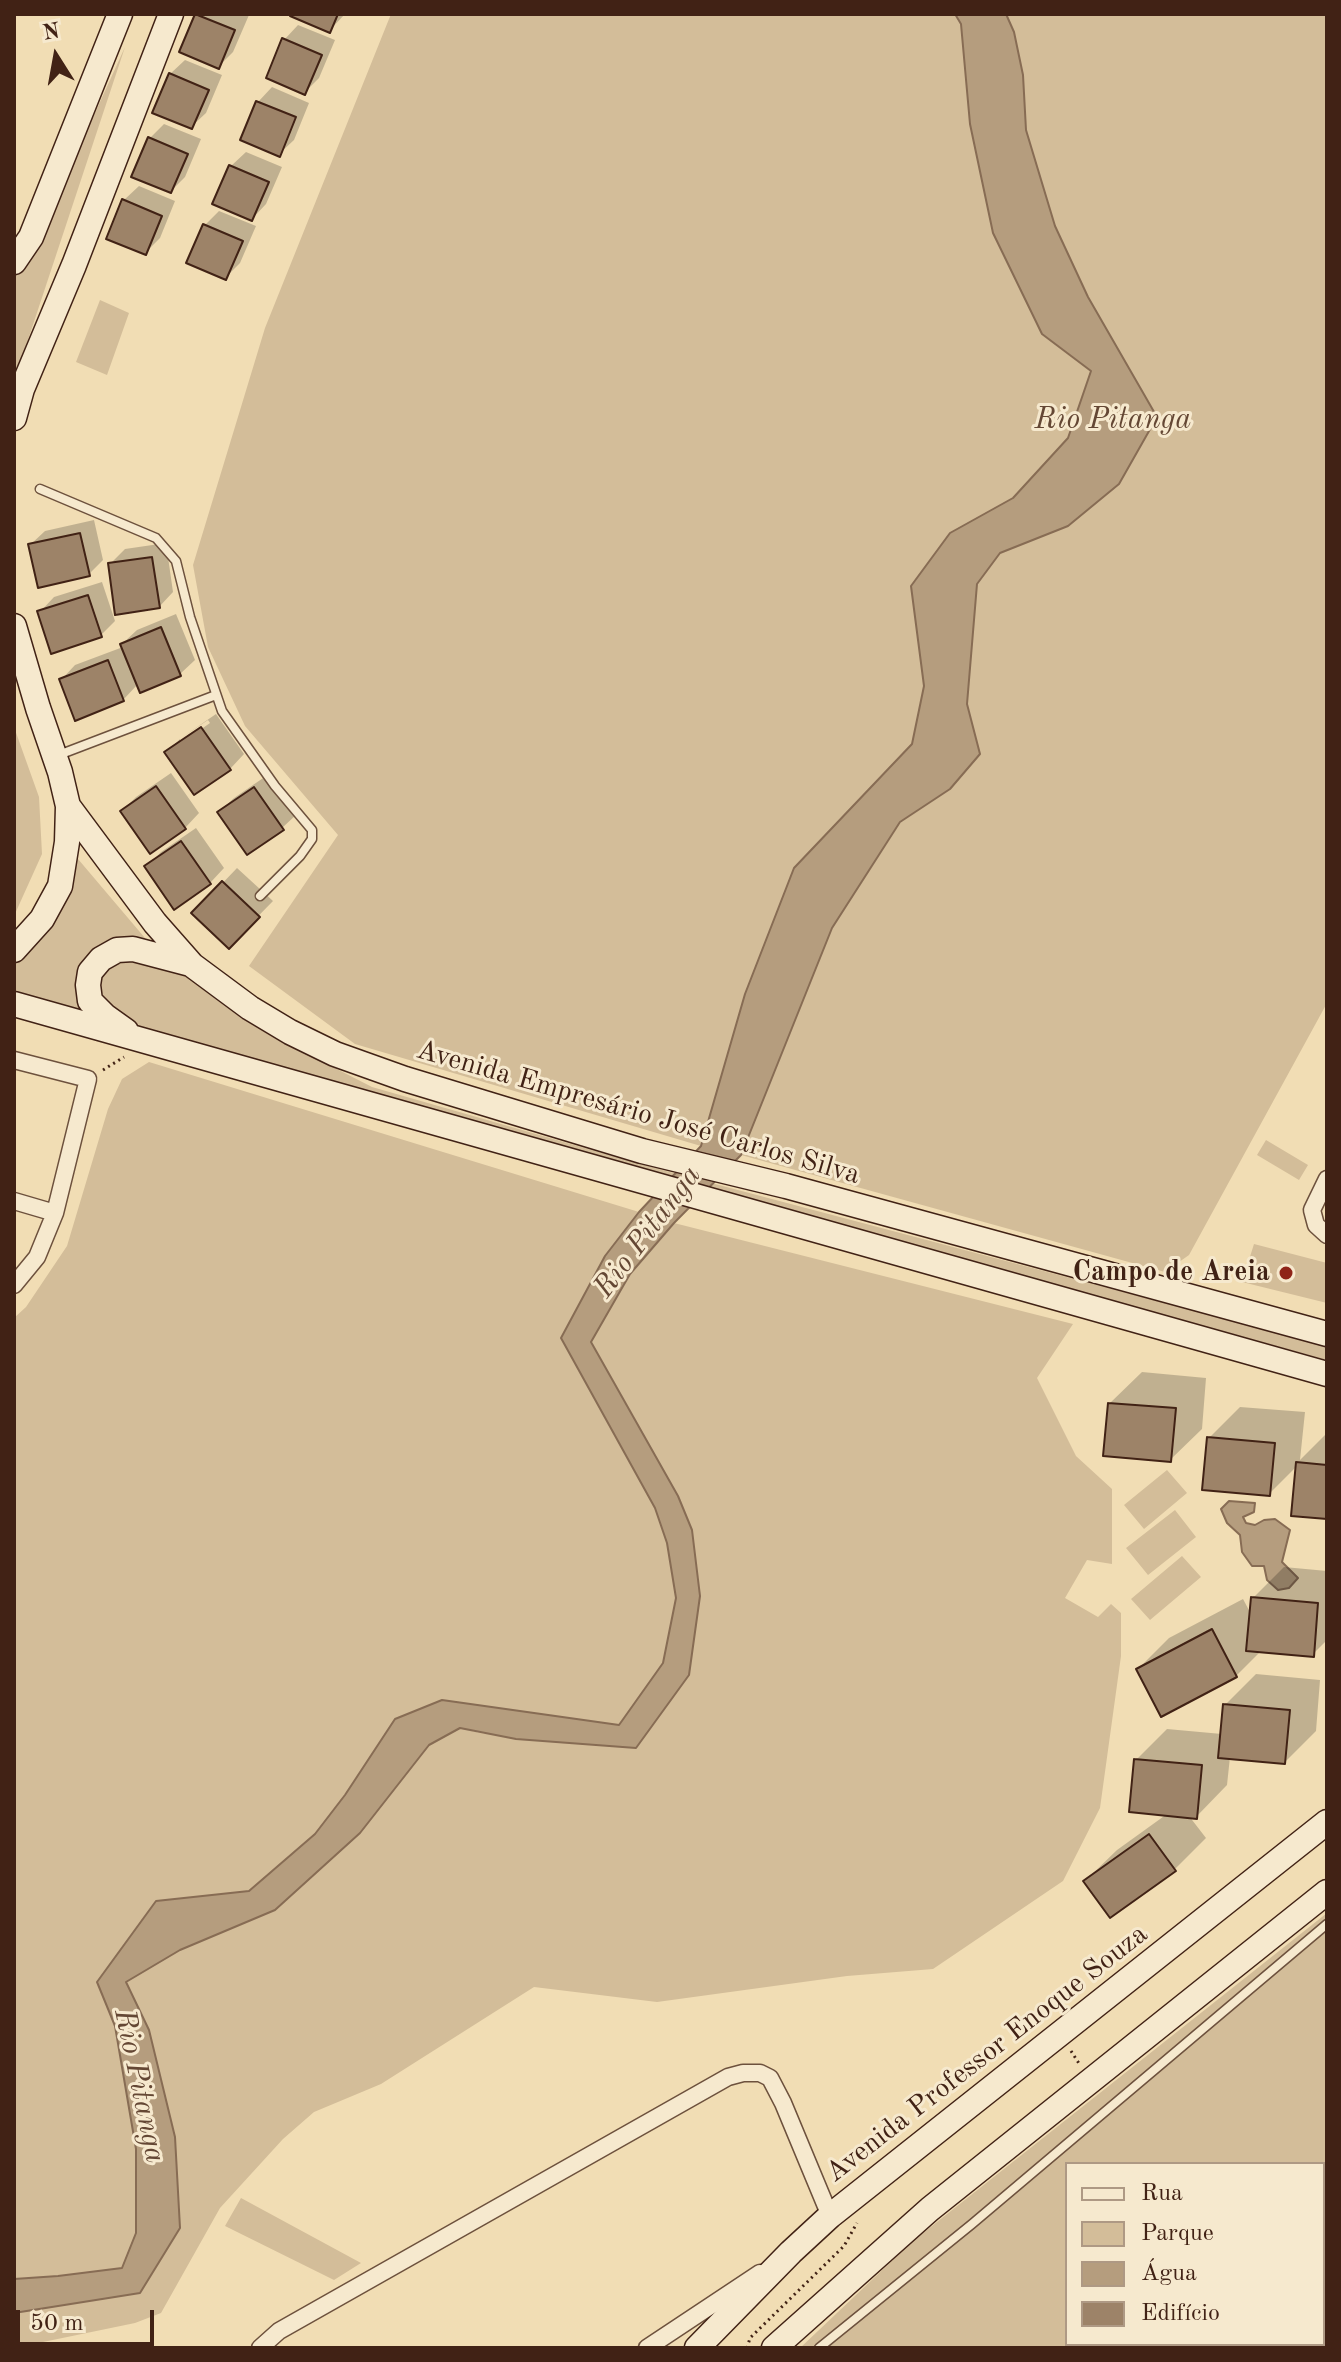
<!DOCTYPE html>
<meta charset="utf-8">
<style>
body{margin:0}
#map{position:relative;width:1341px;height:2362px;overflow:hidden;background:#f1ddb4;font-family:"Old Standard TT",serif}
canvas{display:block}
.frame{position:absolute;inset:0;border:16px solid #412215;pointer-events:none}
.legend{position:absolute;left:1065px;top:2162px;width:260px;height:184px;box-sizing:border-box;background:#f6e9ce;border:2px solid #ae9984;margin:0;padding:10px 14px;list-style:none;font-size:24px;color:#412215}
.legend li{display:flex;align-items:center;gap:16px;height:40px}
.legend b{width:40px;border:2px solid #ae9984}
.north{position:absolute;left:16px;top:16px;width:80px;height:80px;-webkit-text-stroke:6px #f6e9ce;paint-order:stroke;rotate:349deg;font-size:22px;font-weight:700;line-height:32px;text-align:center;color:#412215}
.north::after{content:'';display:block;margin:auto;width:28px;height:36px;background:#412215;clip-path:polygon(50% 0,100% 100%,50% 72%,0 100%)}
.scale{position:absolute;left:16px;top:2310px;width:138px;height:36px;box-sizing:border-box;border:4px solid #412215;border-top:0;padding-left:10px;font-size:24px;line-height:28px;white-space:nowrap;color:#412215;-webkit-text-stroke:6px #f6e9ce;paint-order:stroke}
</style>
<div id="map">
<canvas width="1341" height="2362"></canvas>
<div class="frame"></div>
<ul class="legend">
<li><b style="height:10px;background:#f6e9ce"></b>Rua</li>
<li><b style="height:22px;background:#d3bd99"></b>Parque</li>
<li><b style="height:22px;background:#b59d7e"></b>Água</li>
<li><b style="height:22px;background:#9d8368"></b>Edifício</li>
</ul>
<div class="north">N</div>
<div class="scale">50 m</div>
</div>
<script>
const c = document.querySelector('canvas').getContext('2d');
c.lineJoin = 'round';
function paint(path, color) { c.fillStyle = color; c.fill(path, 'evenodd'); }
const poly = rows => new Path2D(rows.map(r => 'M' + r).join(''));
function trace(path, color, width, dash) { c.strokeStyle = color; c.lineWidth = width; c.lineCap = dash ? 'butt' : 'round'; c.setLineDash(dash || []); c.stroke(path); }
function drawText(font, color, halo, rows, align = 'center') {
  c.font = font + ' "Old Standard TT",serif'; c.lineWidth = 6; c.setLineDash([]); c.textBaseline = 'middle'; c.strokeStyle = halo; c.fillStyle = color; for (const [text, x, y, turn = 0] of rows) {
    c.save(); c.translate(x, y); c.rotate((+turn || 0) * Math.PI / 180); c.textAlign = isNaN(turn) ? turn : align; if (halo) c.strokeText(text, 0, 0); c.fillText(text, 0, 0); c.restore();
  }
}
paint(poly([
 [391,14,955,14,961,24,1042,334,1091,371,1068,438,1013,498,950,533,911,586,924,686,912,744,794,868,701,1146,355,1044,249,966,338,835,245,726,208,647,193,565,265,328],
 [1006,14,1327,14,1327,1003,1189,1255,1165,1272,741,1155,832,928,901,822,950,789,980,754,967,704,977,584,1000,553,1068,526,1119,484,1088,297,1055,226,1026,130,1023,75,1014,32],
 [125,47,14,382,14,274,40,234],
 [100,300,129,313,107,375,76,362],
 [14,727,39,797,42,854,14,916],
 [67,846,167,964,282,1041,372,1087,651,1167,1327,1346,1327,1360,648,1173,274,1064,14,993,14,952],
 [149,1062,639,1212,605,1256,561,1338,655,1508,667,1543,676,1598,664,1663,619,1725,442,1700,395,1719,345,1795,315,1834,249,1891,156,1901,97,1982,115,2026,136,2149,136,2233,122,2268,57,2276,14,2279,14,1318,26,1307,67,1246,108,1109,122,1079],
 [1266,1140,1308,1165,1299,1180,1257,1155],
 [674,1223,1073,1324,1037,1378,1076,1456,1112,1489,1112,1564,1087,1560,1065,1598,1098,1617,1111,1604,1121,1613,1121,1656,1100,1808,1063,1881,933,1969,847,1976,657,2002,534,1987,381,2084,314,2112,283,2139,220,2208,161,2313,135,2323,14,2348,14,2313,140,2293,180,2228,175,2137,149,2030,125,1982,180,1950,360,1833,429,1745,460,1728,480,1733,636,1748,700,1596,634,1417,591,1342,630,1274],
 [1254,1244,1327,1263,1327,1303,1242,1282],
 [1167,1470,1187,1493,1144,1529,1124,1505],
 [1175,1510,1196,1537,1148,1575,1126,1548],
 [1182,1556,1201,1577,1150,1620,1131,1599],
 [1327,1913,1327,2348,800,2348,913,2241],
 [1067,2164,1323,2164,1323,2344,1067,2344],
 [241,2198,361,2263,334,2280,225,2226]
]), '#d3bd99');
const water = poly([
 [955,14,1006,14,1014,32,1023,75,1026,130,1055,226,1088,297,1157,417,1119,484,1068,526,1000,553,977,584,967,704,980,754,950,789,900,822,832,928,741,1155,674,1223,630,1274,591,1342,678,1496,692,1530,700,1596,689,1675,636,1748,516,1739,460,1728,429,1745,360,1833,275,1910,180,1950,126,1982,149,2030,175,2137,180,2228,140,2293,14,2313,14,2279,58,2276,122,2268,136,2233,136,2149,115,2026,97,1982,156,1901,249,1891,315,1834,345,1795,395,1719,442,1700,619,1725,663,1663,676,1598,667,1543,655,1508,561,1338,605,1256,639,1212,701,1146,745,994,794,868,912,744,924,686,911,586,950,533,1013,498,1068,438,1091,371,1042,334,993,233,970,124,961,24,955,14],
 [1229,1501,1255,1503,1254,1512,1243,1517,1246,1523,1255,1525,1264,1520,1275,1519,1290,1530,1282,1562,1298,1578,1289,1588,1278,1590,1267,1580,1264,1566,1252,1566,1242,1552,1240,1535,1227,1523,1221,1509,1229,1501]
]);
paint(water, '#b59d7e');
trace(water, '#876c54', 2);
paint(poly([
 [198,14,249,15,233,52,218,67,181,51],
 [293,14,345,14,329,31],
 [298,25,335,40,319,78,305,92,284,40],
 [185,60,222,75,206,113,191,127,170,74],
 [272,87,309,103,294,140,279,154,242,139,258,102],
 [164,124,201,139,185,177,171,191,150,138],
 [246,152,282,167,266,204,252,219,231,166],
 [139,186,175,201,160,238,145,253,124,200],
 [219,211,256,226,240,263,225,278,205,225],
 [94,520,103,560,89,574,30,545,45,531],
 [166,543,173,592,159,607,110,564,125,549],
 [102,582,115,621,101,635,40,612,54,597],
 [176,614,195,660,180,674,138,684,123,700,61,680,75,665,123,647,122,644,137,630],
 [216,714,244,754,230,769,167,752,180,739,180,744,210,723,208,720,181,738],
 [171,773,199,813,185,828,122,811,136,797],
 [269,774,297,814,282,828,219,812,234,798],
 [196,828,224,868,210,883,147,867,161,852],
 [237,868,273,901,229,946,194,913],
 [1142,1372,1206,1378,1202,1429,1170,1460,1110,1403],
 [1240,1407,1305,1412,1300,1460,1327,1433,1327,1517,1297,1466,1269,1494,1209,1438],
 [1284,1567,1327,1571,1327,1640,1313,1654,1262,1650,1236,1676,1138,1669,1169,1638,1243,1599,1251,1614,1253,1598],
 [1256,1674,1320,1680,1316,1731,1285,1762,1230,1757,1227,1785,1196,1817,1189,1816,1206,1838,1175,1869,1085,1881,1117,1850,1167,1814,1136,1760,1167,1729,1222,1734,1225,1705]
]), '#0003');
const building = poly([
 [195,14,235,30,219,69,179,52,195,14],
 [291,14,338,14,330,33,290,16,291,14],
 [282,38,322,55,305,95,266,78,282,38],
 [169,73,209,90,192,129,152,113,169,73],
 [256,101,296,117,280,157,240,140,256,101],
 [148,137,188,154,171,193,131,177,148,137],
 [229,165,269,182,252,221,212,204,229,165],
 [122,199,162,216,146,255,106,239,122,199],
 [203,224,243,241,226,280,186,263,203,224],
 [80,533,90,576,38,588,28,544,80,533],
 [152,557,160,608,115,615,108,563,152,557],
 [88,595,102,637,51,654,37,611,88,595],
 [161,627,181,676,140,693,120,644,161,627],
 [108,660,124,701,75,721,59,679,108,660],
 [201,727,231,770,194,795,164,752,201,727],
 [156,786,186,829,150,854,120,811,156,786],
 [254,787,284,830,247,855,217,812,254,787],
 [181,841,211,884,174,910,144,866,181,841],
 [222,881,260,917,229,949,191,913,222,881],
 [1108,1403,1176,1408,1171,1462,1103,1456,1108,1403],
 [1207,1437,1275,1443,1270,1496,1202,1490,1207,1437],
 [1296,1462,1327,1465,1327,1519,1291,1516,1296,1462],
 [1251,1597,1318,1603,1314,1657,1246,1651,1251,1597],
 [1212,1629,1237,1677,1161,1717,1136,1669,1212,1629],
 [1223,1704,1290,1710,1285,1764,1218,1758,1223,1704],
 [1134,1759,1202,1765,1197,1819,1129,1812,1134,1759],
 [1149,1834,1176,1871,1110,1918,1083,1881,1149,1834]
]);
paint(building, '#9d8368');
trace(building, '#412215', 2);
const service = poly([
 [40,489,156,538,176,561,190,617,222,711,275,786,312,830,312,839,300,856,260,896],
 [56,756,216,695],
 [819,2348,972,2224,1327,1924]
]);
const minor = poly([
 [14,1060,88,1079,55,1213,37,1257,14,1285],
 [1327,1179,1312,1210,1316,1225,1327,1235],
 [14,1201,55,1213],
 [260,2348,279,2331,728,2077,743,2073,760,2073,770,2078,783,2103,830,2216],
 [647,2348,760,2273]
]);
const secondary = poly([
 [14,262,31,237,120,14],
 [14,418,22,389,74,265,171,14],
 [14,626,38,708,60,772,68,806,155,923,192,965,250,1008,290,1032,335,1054,405,1079,642,1151,786,1186,1327,1334],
 [14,950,42,919,60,886,67,842,68,806],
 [14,1004,1327,1374],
 [126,1031,105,1016,90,1001,88,985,90,972,101,959,117,950,133,949,190,964],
 [697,2348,791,2252,830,2216,1327,1822],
 [774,2348,930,2209,1327,1892]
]);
trace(service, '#6d513d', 11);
trace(minor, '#6d513d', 19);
trace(secondary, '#412215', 27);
trace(poly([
 [103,1070,124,1057],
 [1071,2051,1080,2065],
 [747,2348,750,2338,844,2246,857,2223]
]), '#412215', 3, [2, 4]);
trace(service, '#f6e9ce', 8);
trace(minor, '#f6e9ce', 16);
trace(secondary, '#f6e9ce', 24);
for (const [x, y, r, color] of [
 [1286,1273,8,"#8f2418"]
]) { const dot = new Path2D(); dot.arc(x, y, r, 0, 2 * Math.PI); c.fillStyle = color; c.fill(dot); trace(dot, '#f6e9ce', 3); }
drawText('28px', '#412215', '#f6e9ce', [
 ["Avenida Empresário José Carlos Silva",638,1113,16],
 ["Avenida Professor Enoque Souza",987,2054,-38]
]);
drawText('bold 28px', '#412215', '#f6e9ce', [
 ["Campo de Areia",1270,1273]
], 'right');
drawText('italic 30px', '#644734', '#f6e9ce', [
 ["Rio Pitanga",1113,420],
 ["Rio Pitanga",648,1232,-53],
 ["Rio Pitanga",139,2086,78]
]);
</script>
